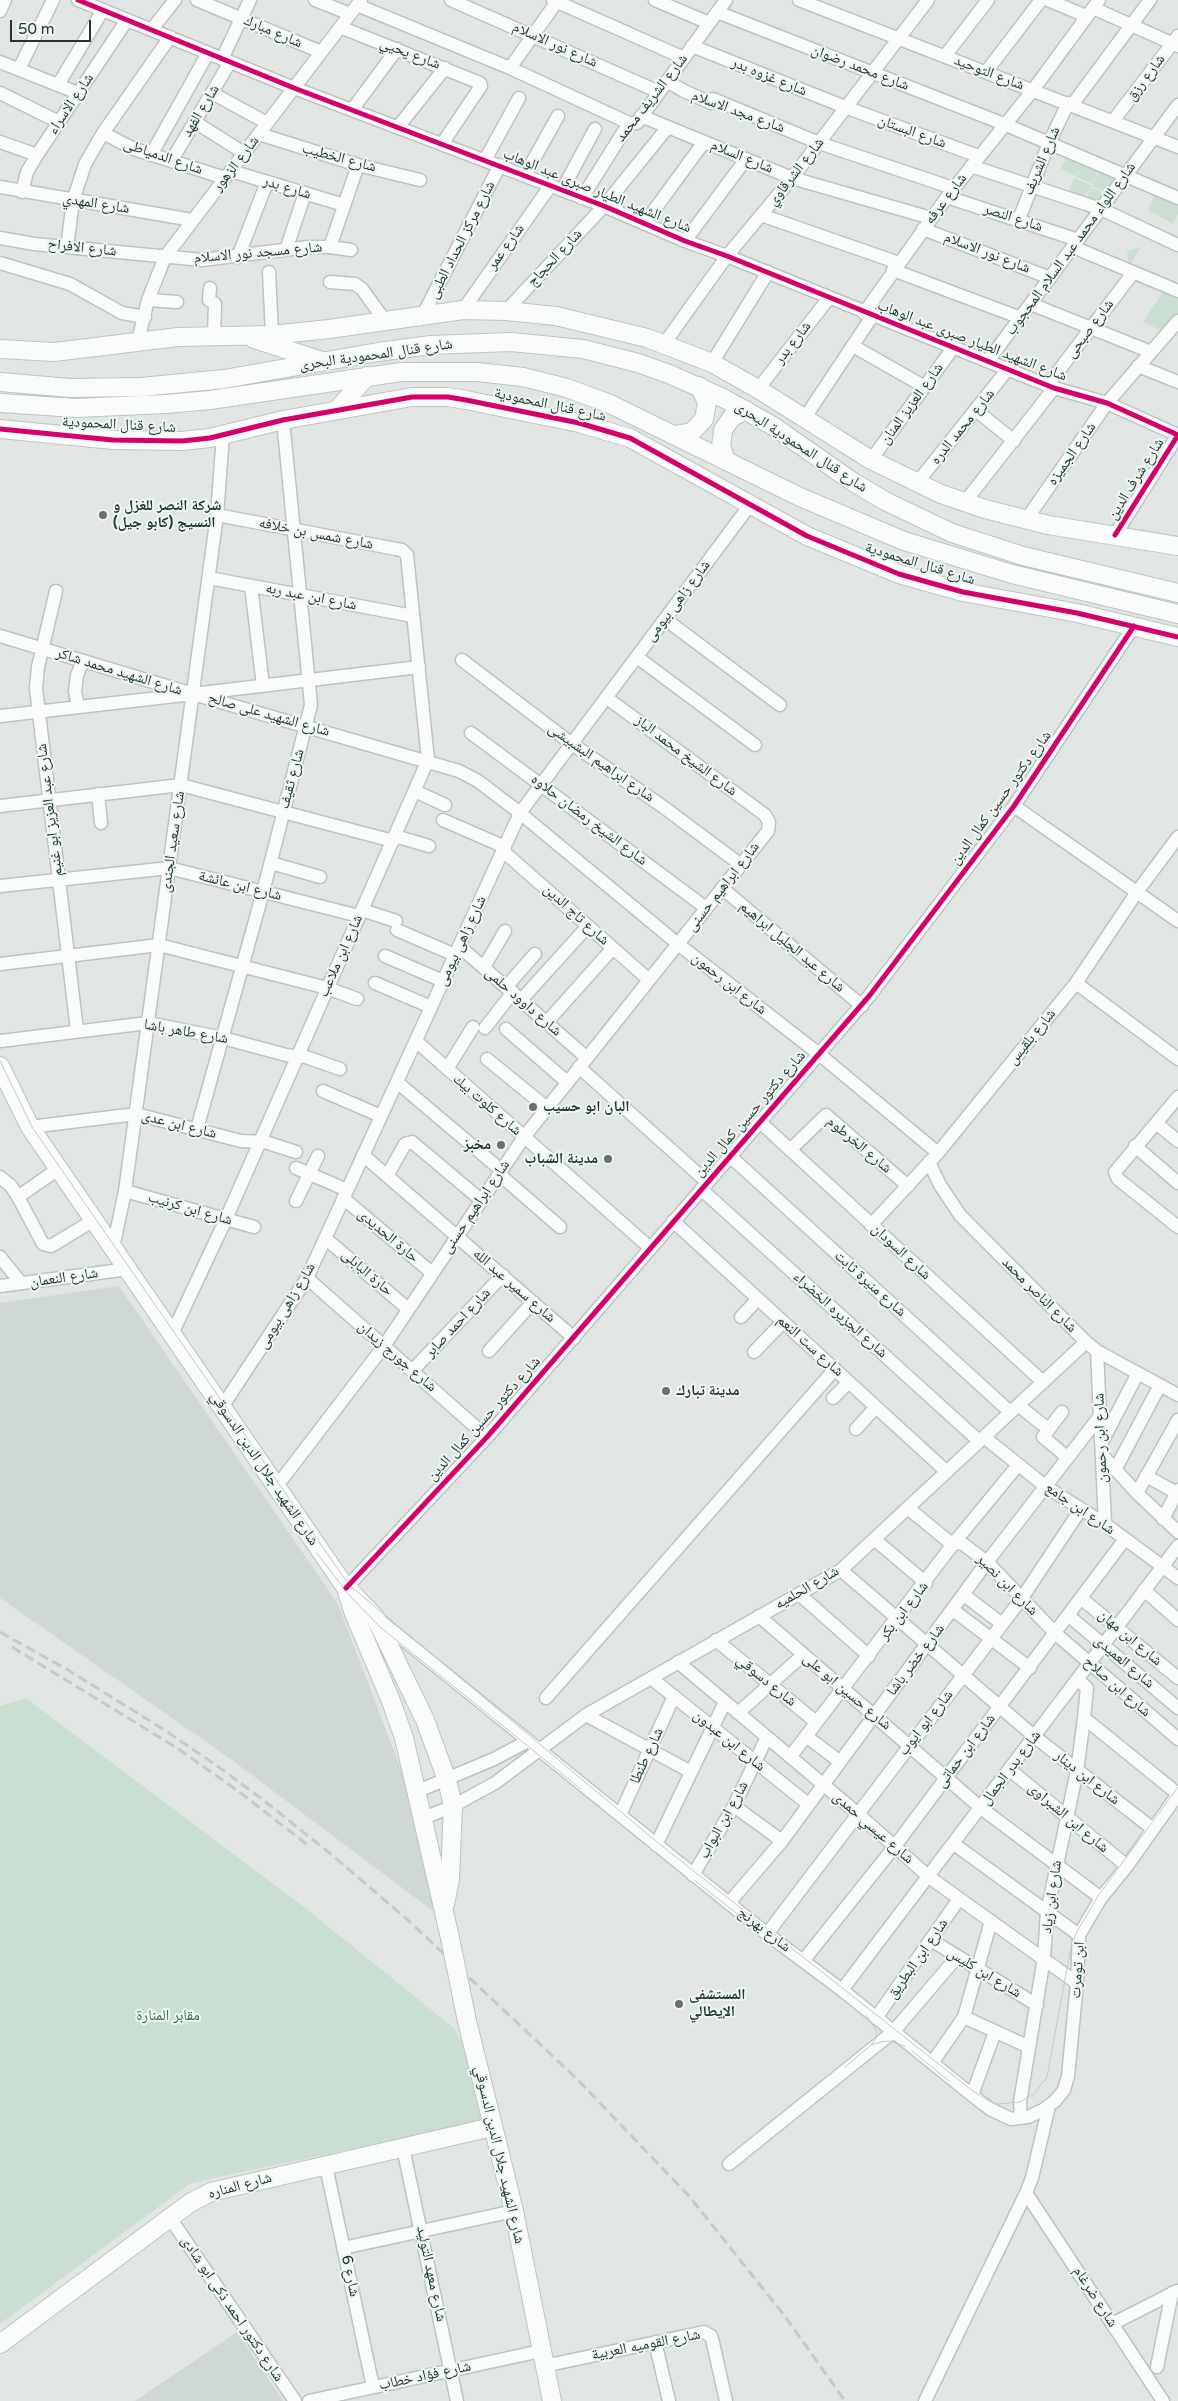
<!DOCTYPE html>
<meta charset="utf-8">
<style>
body{margin:0}
#map{position:relative;width:1178px;height:2401px;overflow:hidden;background:#e1e6e4;font-family:"Varela Round",sans-serif}
canvas{display:block}
.scale{position:absolute;left:10px;top:20px;width:81px;height:22px;box-sizing:border-box;border:2px solid #213832;border-top:0;padding-left:6px;font-size:15px;line-height:18px;white-space:nowrap;color:#213832;-webkit-text-stroke:4px #eff6f2;paint-order:stroke}
</style>
<div id="map">
<canvas width="1178" height="2401"></canvas>
<div class="scale">50 m</div>
</div>
<script>
const c = document.querySelector('canvas').getContext('2d');
c.lineJoin = 'round';
function paint(path, color) { c.fillStyle = color; c.fill(path, 'evenodd'); }
const poly = rows => new Path2D(rows.map(r => 'M' + r).join(''));
function trace(path, color, width, dash) { c.strokeStyle = color; c.lineWidth = width; c.lineCap = dash ? 'butt' : 'round'; c.setLineDash(dash || []); c.stroke(path); }
function drawText(font, color, halo, rows, align = 'center') {
  c.font = font + ' "Varela Round","Noto Naskh Arabic",sans-serif'; c.lineWidth = 4; c.setLineDash([]); c.textBaseline = 'middle'; c.strokeStyle = halo; c.fillStyle = color; for (const [text, x, y, turn = 0] of rows) {
    c.save(); c.translate(x, y); c.rotate((+turn || 0) * Math.PI / 180); c.textAlign = isNaN(turn) ? turn : align; if (halo) c.strokeText(text, 0, 0); c.fillText(text, 0, 0); c.restore();
  }
}
paint(poly([
 [119,1286,338,1604,409,1791,441,1917,232,1760,0,1598,0,1303],
 [237,2332,283,2401,135,2401]
]), '#cfd8d4');
paint(poly([
 [1067,153,1100,166,1092,184,1077,177,1080,168,1076,176,1061,169],
 [1100,168,1121,177,1109,193,1092,186,1082,200,1068,195,1074,178,1092,186],
 [1092,188,1109,195,1100,207,1083,201],
 [1156,192,1178,199,1178,214,1173,224,1148,210],
 [1141,247,1131,263,1128,261,1127,251],
 [1165,289,1178,297,1178,321,1162,331,1143,322],
 [26,1698,300,1904,454,2028,472,2058,483,2121,191,2183,0,2324,0,1706]
]), '#cadfd1');
const street = poly([
 [78,0,294,88,604,206,685,241,727,256,1054,388,1107,403,1178,435,1115,535],
 [197,0,321,52],
 [315,0,350,14],
 [451,0,659,92],
 [553,0,684,58],
 [655,0,709,23],
 [799,0,1178,147],
 [1048,0,1086,16],
 [357,5,510,68,629,123],
 [1093,8,1178,46],
 [0,11,5,0],
 [717,12,1004,124,1178,198],
 [340,27,480,83,481,86,442,144],
 [152,29,175,0],
 [692,46,845,107,978,156],
 [945,56,988,0],
 [222,59,250,0],
 [0,62,78,93],
 [510,68,558,0],
 [19,69,53,0],
 [986,72,1041,0],
 [667,81,684,91,711,103,713,99,819,143,953,188],
 [58,85,103,10],
 [0,93,59,122],
 [212,93,267,123],
 [1072,105,1150,0],
 [352,110,397,49],
 [641,116,792,178,931,218],
 [1113,121,1178,36],
 [195,122,244,153],
 [398,127,445,68],
 [103,133,134,149,225,178],
 [259,134,358,165,420,180],
 [0,142,37,155],
 [151,155,208,53],
 [172,160,230,62],
 [485,160,519,98],
 [971,166,1101,209,1178,245],
 [231,171,344,205],
 [525,175,558,116],
 [0,187,192,220],
 [562,190,595,129],
 [22,192,27,172,37,155,127,20],
 [947,197,1078,240],
 [582,198,629,123,637,123,726,0],
 [761,215,899,263],
 [1019,219,1049,143,1068,103],
 [644,224,704,142],
 [923,229,1050,278],
 [0,238,34,244,202,260,308,247,330,247,351,250],
 [685,241,746,159],
 [67,247,73,201,85,164,103,133,170,37],
 [330,247,358,165],
 [1073,247,1178,291],
 [286,250,305,193],
 [238,257,267,182],
 [0,263,70,284,122,313,145,317],
 [893,270,1021,318],
 [269,272,272,335],
 [330,282,355,284,362,289,385,321],
 [210,288,209,300,215,304,214,336],
 [148,300,177,302],
 [1031,304,1151,352],
 [463,310,551,185],
 [506,311,604,206,668,127],
 [864,313,947,197,1033,90,1099,0],
 [423,315,500,165],
 [138,341,148,300,165,257,361,0],
 [664,344,727,256,792,178,928,0],
 [853,346,925,387],
 [988,361,1178,105],
 [712,363,768,272],
 [1138,366,1178,382],
 [1047,386,1133,273],
 [758,389,829,298],
 [977,411,1014,441],
 [804,419,873,315],
 [871,460,953,348],
 [917,483,1008,369],
 [965,502,1054,388],
 [1026,520,1107,403,1178,321],
 [209,578,413,616],
 [251,586,263,686],
 [56,591,38,667,36,688,77,1030],
 [665,619,780,705],
 [0,636,193,694,419,667],
 [637,657,755,745],
 [462,660,572,744,662,806,741,865],
 [78,707,75,691,77,675,83,661],
 [0,716,193,694,459,771,478,781,520,813,678,944,819,1054,938,1153],
 [471,733,706,908],
 [415,791,445,805],
 [98,794,101,823],
 [0,806,181,785,393,841],
 [1014,806,1178,921],
 [443,820,505,847],
 [395,836,429,846],
 [503,851,649,980],
 [271,863,320,877],
 [0,886,169,868,359,916],
 [722,888,862,1006],
 [362,910,396,921],
 [397,930,455,955],
 [459,946,587,1058],
 [385,956,443,981],
 [0,964,159,945,327,988,357,999],
 [484,967,505,931],
 [375,983,431,1007],
 [1076,983,1178,1059],
 [506,987,535,954],
 [521,1000,588,926],
 [547,1022,613,948],
 [485,1028,513,992],
 [506,1029,567,1082],
 [0,1041,148,1023,223,1038,286,1055,306,1057,340,1069],
 [416,1041,649,1247],
 [487,1059,547,1108],
 [579,1067,707,1182],
 [447,1069,473,1027],
 [397,1082,501,1170],
 [323,1091,381,1116],
 [1178,1097,1115,1172,1118,1179,1178,1227],
 [760,1122,1043,1382],
 [1156,1123,1178,1141],
 [30,1127,136,1114,241,1141,265,1142,296,1152],
 [197,1129,263,892,311,705,283,420],
 [1135,1146,1178,1183],
 [790,1150,826,1115,908,1186],
 [363,1155,574,1338],
 [730,1156,1010,1412],
 [929,1162,940,1185,960,1215,1086,1342,1097,1351,1178,1395],
 [296,1168,347,1190],
 [499,1174,560,1227],
 [387,1176,405,1144,412,1142,481,1200],
 [0,1177,11,1186,18,1197,43,1244,51,1246,94,1220],
 [701,1189,979,1441],
 [125,1191,254,1227],
 [18,1197,58,1169],
 [343,1198,432,1273],
 [296,1201,318,1156],
 [673,1221,947,1472],
 [871,1225,938,1153,1076,983,1137,892,1178,837],
 [325,1238,408,1309],
 [113,1248,125,1191,217,515,223,435],
 [0,1257,21,1283],
 [307,1278,487,1437],
 [0,1286,128,1269],
 [741,1317,758,1299],
 [172,1334,226,1219,428,760,407,555,402,550,396,549,217,515],
 [489,1351,533,1302],
 [1097,1351,1105,1524],
 [754,1352,783,1322],
 [412,1371,503,1275],
 [833,1398,849,1382],
 [1018,1405,1048,1429],
 [222,1407,307,1278,520,813,750,505],
 [1062,1412,1043,1437,1067,1457],
 [856,1429,876,1407],
 [984,1437,1045,1486,1105,1524,1178,1578],
 [1102,1442,1138,1373],
 [1102,1455,1137,1493,1178,1532],
 [1115,1470,1160,1385],
 [1146,1476,1177,1493],
 [274,1484,283,1478,384,1346,524,1137,768,831,769,822,765,815,607,698],
 [1137,1493,1178,1420],
 [908,1508,948,1541,963,1544,987,1562,1056,1634,1178,1739],
 [1163,1519,1178,1490],
 [874,1539,926,1583],
 [841,1570,1035,1737,1153,1829],
 [346,1588,487,1437,870,995,1014,806,1134,626],
 [1144,1590,1178,1620],
 [799,1594,869,1656],
 [964,1595,1002,1624],
 [1082,1599,1178,1678],
 [953,1610,1030,1668],
 [759,1616,981,1808,1101,1898],
 [1069,1616,1178,1708],
 [379,1620,767,1934,842,1990,972,2095,990,2109,1011,2119,1028,2117,1043,2110,1055,2101,1064,2090,1068,2076,1077,1983,1079,1935,1101,1898,1127,1866,1178,1794],
 [716,1640,816,1722],
 [678,1662,857,1813,929,1877,1077,1983],
 [651,1678,808,1804],
 [546,1698,835,1369],
 [738,1713,803,1655],
 [586,1715,691,1772],
 [1084,1718,1178,1794],
 [806,1736,839,1761],
 [790,1757,954,1543,1018,1465],
 [1010,1770,1127,1866],
 [418,1791,494,1759,528,1741],
 [734,1806,782,1841],
 [620,1815,674,1696],
 [424,1818,453,1806,495,1783,586,1715,841,1570,1086,1342],
 [954,1844,1079,1935],
 [656,1845,725,1702],
 [693,1875,734,1806,767,1737],
 [729,1903,782,1841,987,1562,1100,1416],
 [767,1934,1022,1598,1081,1509],
 [931,1940,1037,2005],
 [803,1961,895,1846,1125,1539],
 [842,1990,1178,1546],
 [964,2017,1029,2047],
 [876,2018,959,1899],
 [932,2063,964,2017,991,1921],
 [972,2095,995,2032],
 [1021,2118,1020,2102,1044,1958,1047,1912,1077,1771,1084,1718,1087,1688,1078,1680],
 [403,2148,457,2401],
 [729,2164,893,2032,957,1957],
 [326,2166,373,2387],
 [1026,2193,1163,2401],
 [170,2218,295,2401],
 [343,2248,514,2211],
 [1112,2324,1177,2291],
 [655,2342,669,2401],
 [544,2366,704,2332,711,2336,713,2343,726,2401],
 [1157,2367,1172,2293],
 [309,2401,541,2351],
 [925,2401,1026,2193,1032,2178,1049,2106]
]);
const secondary = poly([
 [254,339,322,361],
 [0,349,54,352,178,337,272,335,329,329,463,310,506,311,556,316,647,338,712,363,758,389,871,460,941,494,985,509,1048,525,1178,546],
 [0,382,70,388,141,387,224,379,378,352,431,345,511,342,583,349,638,363,669,374,723,398,773,426,853,482,885,501,952,533,1023,556,1178,593],
 [0,403,76,408,166,404,210,400,401,372,477,372,523,377,567,388,610,404,800,497,904,541,1012,574,1178,614],
 [337,410,367,376],
 [0,429,113,440,182,441,210,438,283,420,412,397,448,397,466,400,579,423,630,438,807,536,899,574,963,592,1077,613,1178,637],
 [675,435,692,432,704,419,707,402,699,386],
 [726,461,721,446,723,430,732,417,746,410],
 [0,1066,30,1127,346,1588,353,1611,391,1701,404,1738,450,1938],
 [349,1590,375,1617,380,1627,425,1720,447,1780,453,1806,450,1879,445,1904],
 [467,2021,514,2211,552,2401],
 [0,2344,190,2203,211,2192,492,2127]
]);
trace(street, '#bec3c1', 15);
trace(secondary, '#bdc4c1', 20);
trace(street, '#fafbfb', 12);
trace(secondary, '#fafbfb', 18);
trace(poly([
 [0,1061,32,1127,349,1585,657,1842,973,2091,989,2101,998,2104,1020,2102,1035,2093,1047,2077,1071,1947,1076,1933,1098,1896,1178,1787],
 [317,1553,348,1594,380,1627,581,1789],
 [694,1880,759,1931],
 [866,2015,876,2030,877,2037,871,2045],
 [912,2051,949,2081],
 [845,2067,871,2045,881,2042,889,2041,905,2046]
]), '#c5c9c8', 1);
trace(poly([
 [0,1632,68,1670,163,1729,216,1765,262,1799,332,1855,410,1922,576,2078,689,2196,784,2315,845,2401],
 [12,1647,177,1748,238,1791,309,1846]
]), '#c5c9c8', 3, [10, 5]);
const secondaryBridge = poly([
 [450,1938,467,2021]
]);
trace(secondaryBridge, '#bdc4c1', 20, []);
trace(secondaryBridge, '#fafbfb', 18);
trace(poly([
 [78,0,294,88,604,206,685,241,727,256,1054,388,1107,403,1178,435,1115,535],
 [0,429,113,440,182,441,210,438,283,420,412,397,448,397,466,400,579,423,630,438,807,536,899,574,963,592,1077,613,1178,637],
 [346,1588,487,1437,870,995,1014,806,1134,626]
]), '#d6006c', 5);
for (const [x, y, r, color] of [
 [103,515,5,"#647570"],
 [533,1107,5,"#647570"],
 [501,1145,5,"#647570"],
 [608,1159,5,"#647570"],
 [666,1391,5,"#647570"],
 [679,2004,5,"#647570"]
]) { const dot = new Path2D(); dot.arc(x, y, r, 0, 2 * Math.PI); c.fillStyle = color; c.fill(dot); trace(dot, '#eff6f2', 2); }
drawText('15px', '#213832', '#eff6f2', [
 ["شارع مبارك",273,32,23],
 ["شارع نور الاسلام",555,45,24],
 ["شارع يحيي",410,54,21],
 ["شارع محمد رضوان",860,68,21],
 ["شارع التوحيد",989,73,21],
 ["شارع غزوه بدر",769,77,22],
 ["شارع رزق",1146,78,-53],
 ["شارع الشريف محمد",652,98,-52],
 ["شارع الاسراء",71,104,-56],
 ["شارع الفهد",201,111,-59],
 ["شارع مجد الاسلام",738,112,20],
 ["شارع البستان",912,132,20],
 ["شارع الدمياطى",163,157,19],
 ["شارع السلام",742,157,22],
 ["شارع الخطيب",339,158,15],
 ["شارع الشريف",1042,161,-67],
 ["شارع الزهور",236,164,-52],
 ["شارع الشرقاوي",796,172,-52],
 ["شارع بدر",287,188,17],
 ["شارع الشهيد الطيار صبرى عبد الوهاب",597,191,22],
 ["شارع عرفه",946,199,-53],
 ["شارع المهدي",96,204,9],
 ["شارع النصر",1013,218,18],
 ["شارع مركز الحداد الطبى",462,240,-63],
 ["شارع عمر",506,247,-54],
 ["شارع الافراح",82,248,6],
 ["شارع اللواء محمد عبد السلام المحجوب",1071,249,-54],
 ["شارع مسجد نور الاسلام",258,253,-5],
 ["شارع نور الاسلام",987,253,21],
 ["شارع الحجاج",555,258,-47],
 ["شارع صبحى",1090,329,-53],
 ["شارع الشهيد الطيار صبرى عبد الوهاب",972,341,21],
 ["شارع بدر",793,343,-52],
 ["شارع قنال المحمودية البحرى",376,355,-8],
 ["شارع العزيز المنان",912,404,-54],
 ["شارع قنال المحمودية",550,405,12],
 ["شارع قنال المحمودية",119,425,3],
 ["شارع محمد الدره",963,427,-51],
 ["شارع قنال المحمودية البحرى",801,447,33],
 ["شارع الجميزه",1072,454,-55],
 ["شارع شرف الدين",1136,479,-58],
 ["شارع شمس بن خلافه",316,534,11],
 ["شارع قنال المحمودية",920,564,17],
 ["شارع ابن عبد ربه",311,597,11],
 ["شارع زاهى بيومى",678,601,-53],
 ["شارع الشهيد محمد شاكر",119,672,17],
 ["شارع الشهيد على صالح",269,715,16],
 ["شارع الشيخ محمد الباز",686,756,37],
 ["شارع ابراهيم البشبيشى",601,763,35],
 ["شارع ثقيف",292,779,-75],
 ["شارع دكتور حسين كمال الدين",1001,798,-54],
 ["شارع عبد العزيز ابو غنيم",50,810,-97],
 ["شارع الشيخ رمضان حلاوه",589,820,37],
 ["شارع سعيد الجندى",173,842,-82],
 ["شارع ابن عائشة",240,886,14],
 ["شارع ابراهيم حسنى",723,887,-52],
 ["شارع تاج الدين",576,915,42],
 ["شارع زاهى بيومى",462,941,-65],
 ["شارع عبد الجليل ابراهيم",792,947,40],
 ["شارع ابن ملاعب",341,956,-66],
 ["شارع ابن رحمون",729,984,38],
 ["شارع داوود حلمى",523,1002,41],
 ["شارع طاهر باشا",186,1032,10],
 ["شارع بلقيس",1032,1037,-51],
 ["شارع كلوت بيك",487,1105,41],
 ["شارع دكتور حسين كمال الدين",750,1114,-49],
 ["شارع ابن عدى",179,1125,14],
 ["شارع الخرطوم",859,1145,40],
 ["شارع ابراهيم حسنى",476,1207,-56],
 ["شارع ابن كرنيب",190,1209,16],
 ["حارة الحديدى",388,1236,40],
 ["شارع السودان",901,1252,43],
 ["حارة البابلى",367,1273,41],
 ["شارع النعمان",64,1278,-8],
 ["شارع منيرة ثابت",870,1284,42],
 ["شارع سمير عبد الله",514,1286,41],
 ["شارع الناصر محمد",1039,1295,45],
 ["شارع زاهى بيومى",287,1306,-59],
 ["شارع الجزيره الخضراء",840,1315,42],
 ["شارع احمد صابر",458,1323,-47],
 ["شارع ست النعم",810,1346,42],
 ["شارع جورج زيدان",397,1357,41],
 ["شارع دكتور حسين كمال الدين",484,1419,-48],
 ["شارع ابن رحمون",1101,1438,-92],
 ["شارع الشهيد جلال الدين الدسوقي",264,1469,56],
 ["شارع ابن جامع",1080,1509,34],
 ["شارع ابن نصير",1007,1585,45],
 ["شارع الحلميه",807,1588,-30],
 ["شارع ابن بكر",904,1611,-52],
 ["شارع ابن مهان",1130,1638,40],
 ["شارع خضر باشا",916,1660,-53],
 ["شارع العميدى",1124,1662,40],
 ["شارع دسوقي",766,1681,39],
 ["شارع ابن صلاح",1117,1687,41],
 ["شارع حسين ابو على",847,1692,40],
 ["شارع ابو ايوب",926,1723,-52],
 ["شارع ابن عبدون",729,1741,39],
 ["شارع ابن حماتى",966,1751,-53],
 ["شارع طنطا",647,1756,-65],
 ["شارع بدر الجمال",1011,1768,-53],
 ["شارع ابن دينار",1087,1778,38],
 ["شارع ابن الشبراوى",1068,1818,40],
 ["شارع ابن البواب",724,1820,-61],
 ["شارع عيسي حمدى",873,1828,41],
 ["شارع ابن زياد",1052,1897,-82],
 ["شارع بهرنج",764,1930,38],
 ["شارع ابن البطريق",918,1959,-55],
 ["ابن تومرت",1078,1970,-86],
 ["شارع ابن كليس",984,1973,31],
 ["شارع الشهيد جلال الدين الدسوقي",499,2155,77],
 ["شارع المناره",240,2186,-15],
 ["شارع معهد التوليد",431,2274,78],
 ["شارع 6",350,2276,78],
 ["شارع ضرغام",1095,2297,57],
 ["شارع دكتور احمد ذكى ابو شادى",232,2309,56],
 ["شارع القوميه العربية",646,2345,-11],
 ["شارع فؤاد خطاب",425,2376,-12]
]);
drawText('bold 15px', '#213832', '#eff6f2', [
 ["شركة النصر للغزل و",113,506],
 ["النسيج (كابو جيل)",113,523],
 ["البان ابو حسيب",543,1107],
 ["مخبز",491,1145,"right"],
 ["مدينة الشباب",598,1159,"right"],
 ["مدينة تبارك",676,1391],
 ["المستشفى",689,1995],
 ["الإيطالي",689,2012]
], 'left');
drawText('15px', '#2d6c46', '#eff6f2', [
 ["مقابر المنارة",168,2016]
]);
</script>
